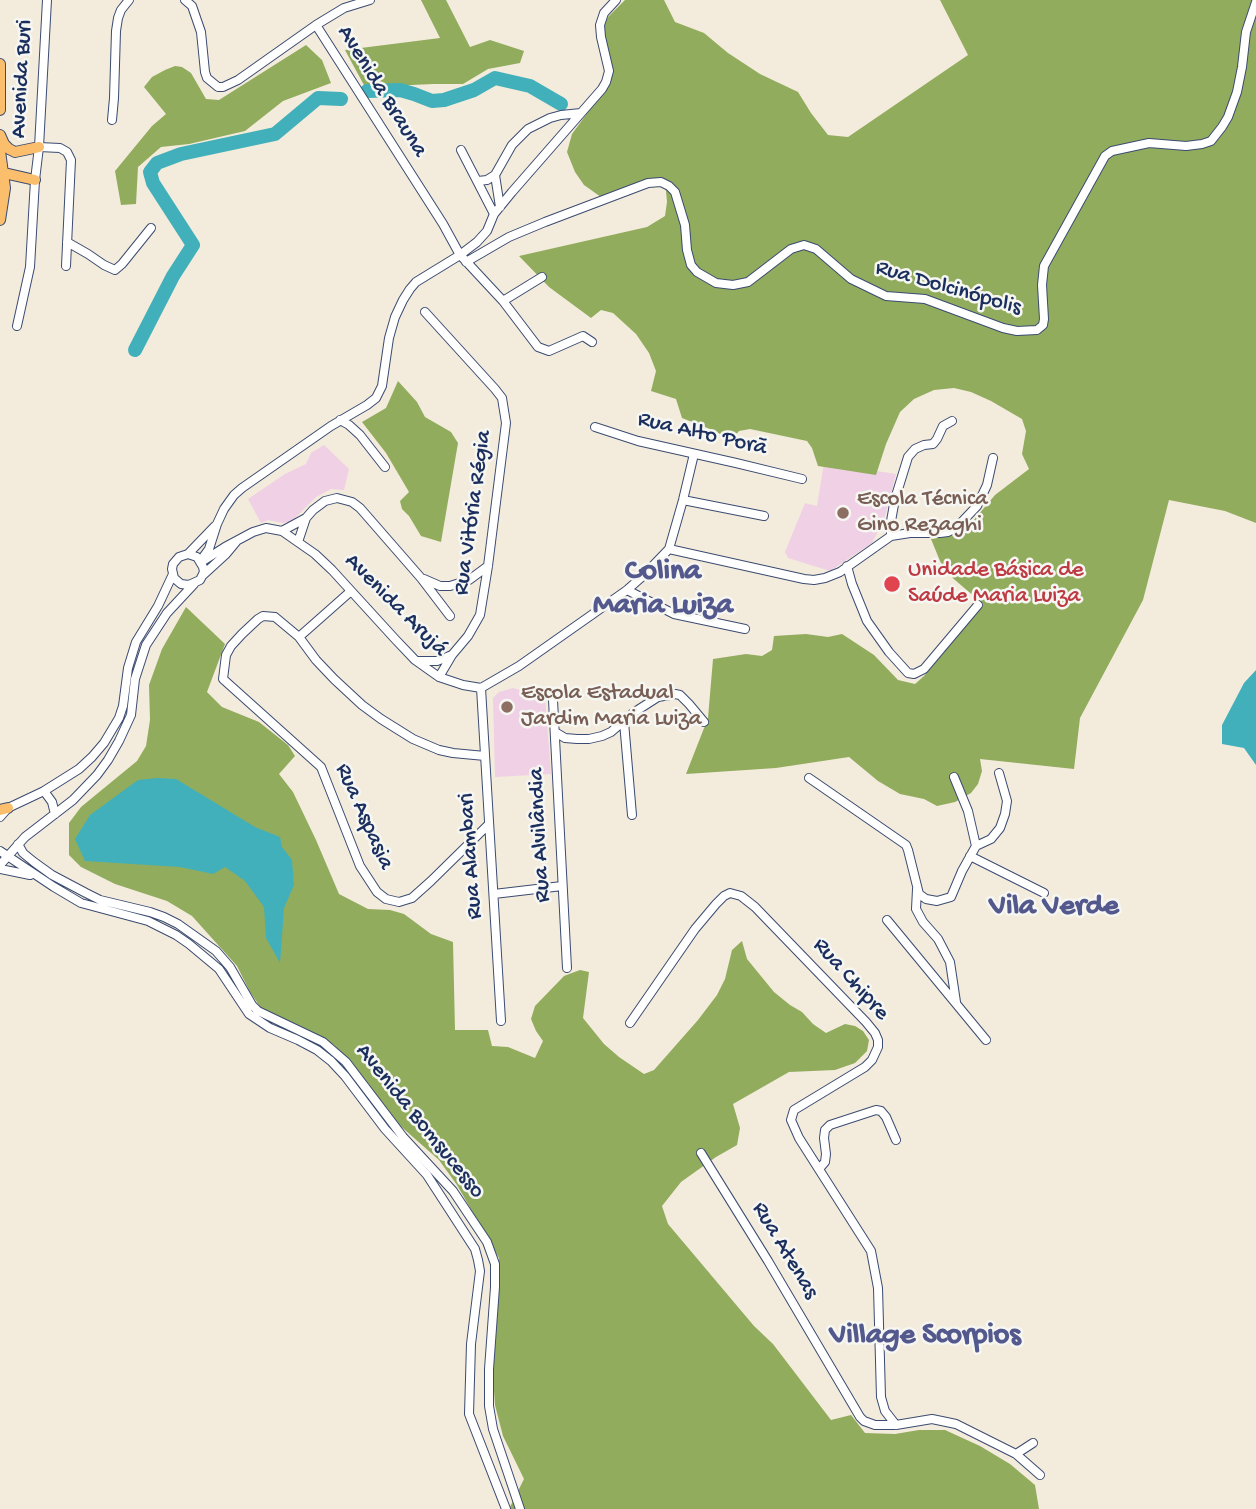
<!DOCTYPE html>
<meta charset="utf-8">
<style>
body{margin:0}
canvas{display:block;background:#f3ebdb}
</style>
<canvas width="1256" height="1509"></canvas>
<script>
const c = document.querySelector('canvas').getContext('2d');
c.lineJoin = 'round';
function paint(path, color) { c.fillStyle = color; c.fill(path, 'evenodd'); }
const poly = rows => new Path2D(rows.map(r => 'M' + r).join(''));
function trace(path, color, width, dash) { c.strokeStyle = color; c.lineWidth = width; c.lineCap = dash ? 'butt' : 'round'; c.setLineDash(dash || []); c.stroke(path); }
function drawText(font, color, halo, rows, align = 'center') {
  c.font = font + ' "Gochi Hand",sans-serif'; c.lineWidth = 5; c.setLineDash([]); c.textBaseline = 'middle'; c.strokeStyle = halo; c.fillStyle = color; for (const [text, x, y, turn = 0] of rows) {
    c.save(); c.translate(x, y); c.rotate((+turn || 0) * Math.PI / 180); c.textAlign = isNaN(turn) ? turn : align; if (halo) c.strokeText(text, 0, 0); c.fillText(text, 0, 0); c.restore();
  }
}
paint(poly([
 [324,445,349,469,344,490,331,489,316,497,292,521,283,523,268,520,261,523,248,499,285,474,306,464,311,453],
 [824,463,896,474,884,520,872,543,830,571,788,558,785,552,805,503,817,506],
 [513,688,545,697,551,774,495,777,493,698,499,692]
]), '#f0d0e5');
paint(poly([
 [421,0,446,0,470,47,490,40,524,51,520,63,488,69,463,84,434,84,365,87,345,50,440,38],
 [625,0,664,0,675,22,704,33,728,53,760,74,798,92,811,113,828,135,848,137,968,55,940,0,1256,0,1256,523,1225,511,1169,500,1143,600,1080,718,1074,769,980,759,982,771,978,784,971,793,955,802,937,806,924,799,900,794,878,781,849,757,776,768,686,774,708,718,713,659,746,654,762,656,772,650,774,636,806,634,828,637,842,634,874,655,898,680,915,684,924,676,983,604,948,574,940,561,931,539,960,532,973,521,995,495,1029,469,1022,454,1026,431,1022,419,991,401,971,392,954,388,934,390,914,399,900,412,886,444,876,475,818,466,812,448,807,441,750,429,739,431,733,438,725,437,715,431,682,418,676,399,651,391,656,371,649,353,636,334,613,313,601,310,591,318,549,287,519,256,647,227,665,216,667,202,666,191,658,178,601,197,584,185,575,172,567,152,572,134,607,86,611,65,603,28,608,17],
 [306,45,322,60,331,83,283,101,245,131,189,144,161,147,138,167,136,204,121,205,115,171,152,126,166,114,144,87,152,77,165,70,175,66,182,67,191,73,206,99,219,100],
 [398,381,417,402,425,417,451,432,458,443,441,542,421,536,409,516,402,509,400,501,409,492,386,453,362,422,386,408],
 [186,607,225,644,207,692,222,707,259,722,288,745,295,756,279,774,293,792,316,840,339,894,368,909,390,910,404,914,431,934,453,942,455,1030,488,1030,492,1046,508,1047,535,1058,543,1041,536,1031,531,1019,535,1006,564,976,580,970,589,972,583,1018,604,1044,619,1057,644,1074,654,1070,698,1020,717,995,725,979,732,950,742,941,747,959,774,992,790,1005,802,1012,813,1024,826,1033,845,1024,855,1026,863,1031,869,1040,867,1051,855,1063,835,1070,789,1072,733,1104,740,1128,737,1145,716,1157,681,1182,662,1206,668,1224,754,1326,773,1344,831,1420,851,1415,865,1433,895,1434,919,1430,945,1430,980,1446,1010,1464,1035,1485,1039,1509,509,1509,524,1479,503,1436,495,1405,493,1376,498,1306,499,1258,457,1185,439,1160,397,1123,369,1086,334,1045,261,1008,250,992,237,966,192,916,167,901,115,884,81,867,69,855,69,823,81,807,137,761,146,746,150,720,149,685,162,649]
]), '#92ac5e');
paint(poly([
 [1256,670,1256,765,1244,748,1222,744,1222,725,1244,683],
 [157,778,176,779,255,827,280,837,282,847,292,860,294,885,284,908,280,963,266,938,264,907,245,881,225,867,213,874,180,867,85,861,75,839,90,815,138,780]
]), '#41b0bb');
trace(poly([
 [367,91,400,90,414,94,432,101,444,100,474,90,495,78,530,86,561,104],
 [135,350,173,276,193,245,153,183,150,172,157,163,181,154,275,134,318,98,341,99]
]), '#41b0bb', 14);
const minor = poly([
 [185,0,192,6,201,32,205,72,207,78,218,87,223,87,238,80,316,25,443,224,460,255],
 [316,25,344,8,370,0],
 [112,120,114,98,116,31,118,18,121,10,129,0],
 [39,147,60,148,67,152,71,160,66,266],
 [461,150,494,214],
 [495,175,500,207],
 [478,181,487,180,495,175,512,145,528,129,550,118,561,115,581,113],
 [67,242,88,254,104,265,115,270,122,264,151,228],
 [463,258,503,301,538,347,549,351,583,336,592,342],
 [466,262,509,237,545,222,648,183,661,182,669,186,675,192,685,225,687,250,691,265,697,272,716,283,733,285,748,282,791,249,804,245,816,249,851,279,886,296,925,299,1003,328,1017,331,1037,330,1043,325,1044,319,1042,285,1044,266,1105,156,1112,151,1149,143,1186,146,1202,144,1211,141,1222,127,1228,117,1237,92,1242,67,1246,32,1256,2],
 [503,301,542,277],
 [17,326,30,267,35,180,39,147,47,0],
 [340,420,349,425,360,435,385,467],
 [595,427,638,441,736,463,802,479],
 [683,500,764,516],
 [282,531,306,518,313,510,325,501,337,498,352,502,360,508,421,578,450,616],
 [891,536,891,521,895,499,908,457,915,449,924,445,933,444,937,439,943,426,952,421],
 [298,542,306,518],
 [669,549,804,579,814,580,825,578,840,572,891,536,910,533,940,533,948,532,957,527,977,506,987,485,993,458],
 [188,554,197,557,203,567,204,572,200,580,189,585,181,584,174,578,172,569,173,564,179,557,188,554,215,526],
 [201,560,209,549,217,524,224,509,234,495,242,488,331,426,367,405,376,398,382,386,389,338,395,317,403,300,410,289,416,282,460,255,477,242,487,231,494,214,512,192,602,89,606,82,609,71,601,37,600,25,604,13,616,0],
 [203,561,225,547,253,532,266,528,282,531,315,554,332,570,395,639,415,660,439,677,463,685,481,688,519,666,627,590,644,575,669,549,683,500,694,454],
 [847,566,852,584,867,621,889,652,908,673,914,674,924,669,978,605],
 [203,575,226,554,236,542],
 [424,579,440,586,450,586,469,580,488,566],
 [627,590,674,614,745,629],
 [299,637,351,591],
 [417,661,437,661,452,655,468,636,480,615,488,566,506,423,502,398,495,389,425,312],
 [439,677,452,655],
 [481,688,501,1021],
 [553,700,567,968],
 [624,722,632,815],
 [555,732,565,738,577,739,589,739,602,736,611,732,633,713,658,697,675,694,680,695,689,704,704,722],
 [485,756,453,753,439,750,413,739,381,719,362,705,334,679,316,660,299,637,275,617,263,616,258,619,242,634,231,646,226,655,223,679,321,767,360,866,377,892,386,899,399,902,412,898,431,881,489,824],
 [809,778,906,845,908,850,919,894,926,899,937,901,951,897,962,871,976,846,968,811,954,777],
 [44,791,52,802,55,814],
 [0,817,8,808,44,791,79,769,92,757,104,743,119,718,123,706,128,668,136,642,158,606,173,574],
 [18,844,23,853,34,862,52,875,86,893,100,900,150,912,164,917,178,924,216,951,230,967,252,1005,258,1011,323,1042,346,1062,403,1137,453,1191,487,1242,495,1264,495,1287,489,1369,489,1406,493,1429,520,1509],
 [976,846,991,839,1000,828,1005,814,1007,801,999,773],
 [0,851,54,887,81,903,148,921,176,935,189,944,219,969,249,1014,270,1028,298,1040,317,1050,331,1061,345,1076,385,1129,427,1175,475,1249,478,1260,480,1271,471,1344,469,1414,506,1509],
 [970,856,1044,893],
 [0,865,25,837,73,800,97,775,108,760,119,741,131,715,135,679,146,645,167,613,194,584],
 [0,869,30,875],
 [917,889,916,909,923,922,938,939,950,962,956,1002],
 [494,894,562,886],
 [887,920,986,1040],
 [630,1023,695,929,716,904,724,896,730,893,741,896,755,907,866,1022,875,1033,878,1040,878,1047,872,1060,865,1067,794,1110,791,1120,799,1138,871,1251,878,1288,881,1397,885,1411,896,1425],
 [701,1153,768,1261,860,1417,864,1421,875,1425,896,1425,932,1419,956,1424,1016,1454,1040,1475],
 [819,1169,825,1162,826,1154,824,1138,825,1130,830,1125,876,1110,881,1111,886,1117,896,1140],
 [1016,1454,1033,1443]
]);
const major = poly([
 [0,64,0,110],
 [0,135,4,144,9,149,15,152,39,147],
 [0,151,5,188,0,220],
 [0,172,35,180],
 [0,810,8,808]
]);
trace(minor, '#3b4b71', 10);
trace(major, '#3b4b71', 12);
trace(minor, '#fff', 8);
trace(major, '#fabe6d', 10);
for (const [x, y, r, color] of [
 [843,513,7,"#8d6e63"],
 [892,584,9,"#e0444e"],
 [507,707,7,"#8d6e63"]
]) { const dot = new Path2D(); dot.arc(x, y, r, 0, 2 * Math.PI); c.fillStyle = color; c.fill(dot); trace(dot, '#f6f6f2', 2.5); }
drawText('23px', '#1b2f5e', '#f6f6f2', [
 ["Avenida Buri",23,79,-87],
 ["Avenida Brauna",381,92,58],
 ["Rua Dolcinópolis",948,289,16],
 ["Rua Alto Porã",702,435,13],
 ["Rua Vitória Régia",474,513,-82],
 ["Avenida Arujá",395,606,45],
 ["Rua Aspasia",363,817,66],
 ["Rua Alvilândia",541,835,-93],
 ["Rua Alambari",472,856,-94],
 ["Rua Chipre",850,980,48],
 ["Avenida Bomsucesso",419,1122,51],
 ["Rua Atenas",784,1251,59]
]);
drawText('23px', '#785e54', '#f6f6f2', [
 ["Escola Técnica",857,500],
 ["Gino Rezaghi",857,526],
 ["Escola Estadual",521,694],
 ["Jardim Maria Luiza",521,720]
], 'left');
drawText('23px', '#be3a42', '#f6f6f2', [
 ["Unidade Básica de",908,571],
 ["Saúde Maria Luiza",908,597]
], 'left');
drawText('bold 30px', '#53588d', '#f6f6f2', [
 ["Colina",663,573],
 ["Maria Luiza",663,607],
 ["Vila Verde",1054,908],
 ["Village Scorpios",925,1337]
]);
</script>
